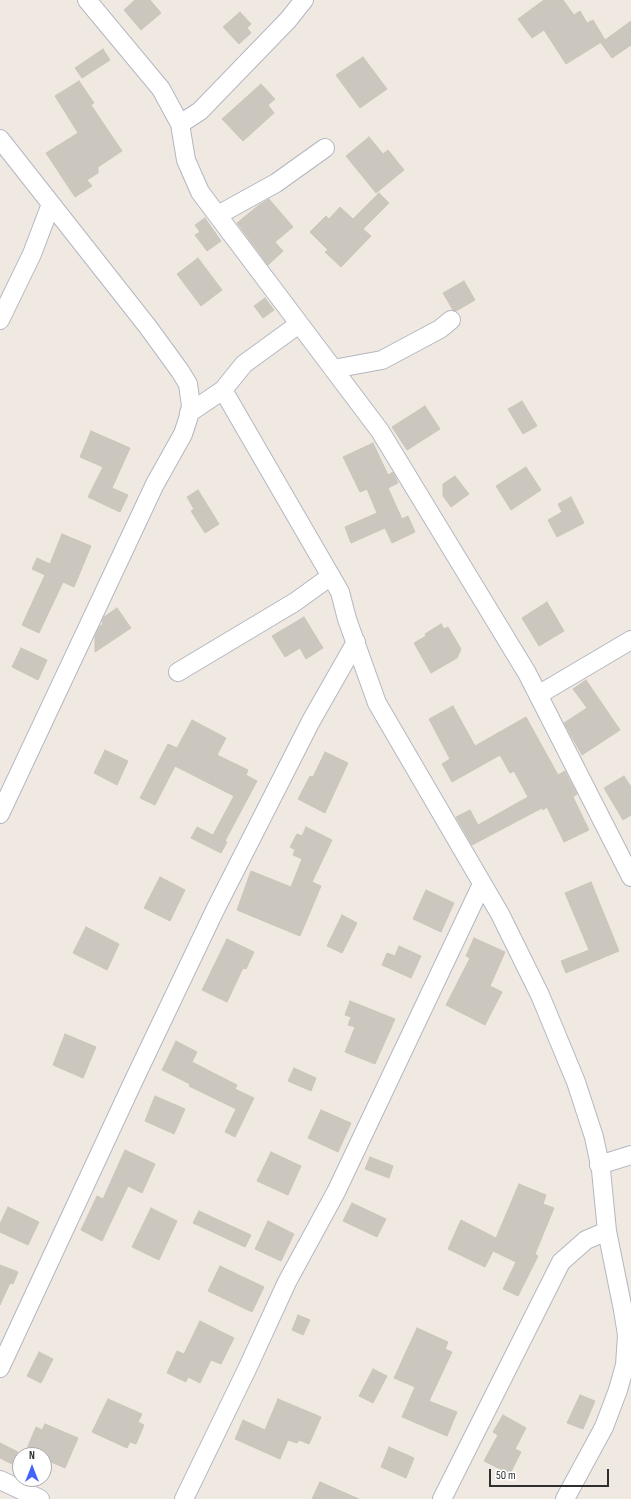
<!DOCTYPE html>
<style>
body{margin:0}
#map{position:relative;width:631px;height:1499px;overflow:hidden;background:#efe9e1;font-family:"Sofia Sans Condensed",sans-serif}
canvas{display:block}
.north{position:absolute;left:12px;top:1447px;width:40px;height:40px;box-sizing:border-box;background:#fff;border:1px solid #ababab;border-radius:50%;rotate:0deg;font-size:11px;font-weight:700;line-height:16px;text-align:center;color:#2e2e2e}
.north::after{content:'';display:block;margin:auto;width:14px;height:18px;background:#4264fb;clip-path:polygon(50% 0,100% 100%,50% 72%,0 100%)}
.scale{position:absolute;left:489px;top:1469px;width:120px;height:18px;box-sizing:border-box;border:2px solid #2e2e2e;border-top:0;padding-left:5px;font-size:12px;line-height:14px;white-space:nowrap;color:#2e2e2e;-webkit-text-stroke:3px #fff;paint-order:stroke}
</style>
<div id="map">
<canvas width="631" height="1499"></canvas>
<div class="north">N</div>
<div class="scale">50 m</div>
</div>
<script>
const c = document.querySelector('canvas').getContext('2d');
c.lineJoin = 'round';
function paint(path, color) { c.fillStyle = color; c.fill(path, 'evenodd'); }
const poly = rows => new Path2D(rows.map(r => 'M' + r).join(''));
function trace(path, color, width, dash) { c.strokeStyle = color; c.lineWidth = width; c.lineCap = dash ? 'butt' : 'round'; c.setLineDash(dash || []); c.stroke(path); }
const building = poly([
 [135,0,150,0,161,13,141,30,124,10,135,0],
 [544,0,563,0,574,15,580,11,587,23,593,20,605,40,631,21,631,45,612,58,601,43,603,41,566,64,544,30,532,38,518,19,544,0],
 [240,12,251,24,247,28,251,33,239,44,223,27,240,12],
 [103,49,110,60,82,78,75,68,103,49],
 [363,57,387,89,360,108,336,75,363,57],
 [79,81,94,103,91,105,122,151,98,167,98,173,87,180,92,186,75,197,46,153,78,133,55,96,79,81],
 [261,84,275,99,268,105,274,113,243,141,222,119,261,84],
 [369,137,383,154,388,150,404,170,376,193,346,156,369,137],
 [379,193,389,203,363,229,371,236,341,267,325,252,328,250,310,232,326,216,329,219,340,207,353,219,379,193],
 [269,199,293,227,275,242,283,251,268,265,237,223,259,205,269,199],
 [205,218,221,241,207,251,195,235,200,232,195,225,205,218],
 [198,258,222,290,201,306,177,274,198,258],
 [464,281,475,300,456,311,453,310,443,293,464,281],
 [265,298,274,310,263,318,254,306,265,298],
 [522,401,537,426,523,434,508,409,522,401],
 [425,406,440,429,407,450,392,427,425,406],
 [91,431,130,448,112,488,128,495,120,512,88,497,103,467,80,457,91,431],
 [373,443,388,475,393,472,398,483,388,488,402,519,408,516,415,532,392,543,385,528,351,543,345,527,377,513,367,489,360,492,343,457,373,443],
 [526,467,541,490,511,510,496,486,526,467],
 [455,476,469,494,451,507,443,496,443,484,455,476],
 [198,490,219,524,205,533,191,511,194,509,187,497,198,490],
 [571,497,584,523,557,537,548,520,562,512,558,504,571,497],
 [62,534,91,546,74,587,63,582,39,633,22,625,45,575,32,569,37,558,50,564,62,534],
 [547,602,564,631,539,646,522,618,547,602],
 [117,608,131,628,95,652,95,636,100,626,103,624,102,621,104,617,117,608],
 [304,617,323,648,306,659,300,648,285,657,272,636,304,617],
 [441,624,444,629,448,627,461,649,457,658,431,673,414,643,426,636,425,634,441,624],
 [21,648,47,660,38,680,12,667,21,648],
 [586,680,620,730,582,755,564,723,587,708,573,689,586,680],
 [453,706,475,746,526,717,558,775,565,771,569,779,577,794,573,797,589,830,564,842,547,807,543,810,542,808,472,845,456,817,470,810,478,825,528,797,514,771,510,773,500,755,452,782,442,764,450,759,429,719,453,706],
 [192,720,226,738,217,755,248,770,246,775,257,781,225,841,227,842,221,853,191,838,197,827,213,835,234,796,175,766,155,805,140,798,168,744,177,748,192,720],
 [105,750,128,761,117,785,94,773,105,750],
 [325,752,348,763,325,813,298,799,310,776,313,777,325,752],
 [624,776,631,787,631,815,623,820,604,788,624,776],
 [306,827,332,840,312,882,321,886,300,936,237,910,251,871,291,887,302,859,293,855,295,850,290,847,297,834,302,836,306,827],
 [160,877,185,890,170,921,144,908,160,877],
 [591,882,619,951,566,973,561,961,589,950,565,893,591,882],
 [426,890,454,903,441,932,413,919,426,890],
 [342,915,357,923,342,953,327,946,342,915],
 [86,927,119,944,107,970,73,953,86,927],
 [474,938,505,952,490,986,502,992,485,1025,446,1005,470,958,466,956,474,938],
 [227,939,254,952,246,969,243,968,227,1002,202,990,227,939],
 [399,946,421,956,411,978,382,965,387,953,395,956,399,946],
 [350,1001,395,1019,375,1064,345,1052,355,1027,348,1025,351,1017,345,1015,350,1001],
 [65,1034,96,1047,83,1078,53,1065,65,1034],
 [176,1041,197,1052,192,1062,237,1085,235,1089,254,1098,235,1137,225,1132,236,1109,189,1086,190,1084,162,1070,176,1041],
 [294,1068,316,1078,311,1091,288,1081,294,1068],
 [155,1096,185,1109,174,1134,145,1121,155,1096],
 [321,1110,351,1123,338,1152,308,1138,321,1110],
 [125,1150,155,1164,142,1193,128,1186,102,1241,81,1230,97,1196,103,1199,125,1150],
 [271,1152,301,1166,288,1195,257,1181,271,1152],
 [370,1157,393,1166,389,1178,365,1169,370,1157],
 [519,1184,546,1195,543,1204,554,1208,535,1254,538,1256,518,1296,503,1289,516,1262,493,1251,485,1267,448,1249,461,1220,496,1238,519,1184],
 [352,1203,386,1219,377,1237,343,1221,352,1203],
 [8,1207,39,1222,28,1245,0,1232,0,1224,8,1207],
 [151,1208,177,1221,159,1260,132,1247,151,1208],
 [199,1211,251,1235,245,1247,193,1223,199,1211],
 [268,1221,294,1234,281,1261,255,1249,268,1221],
 [0,1265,18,1272,13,1284,10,1283,0,1305,0,1265],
 [220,1266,264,1287,252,1312,208,1291,220,1266],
 [298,1315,310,1320,303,1335,292,1330,298,1315],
 [200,1321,234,1338,221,1364,211,1360,200,1383,188,1377,186,1382,167,1373,177,1351,184,1354,200,1321],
 [417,1328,448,1342,445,1349,452,1352,429,1401,457,1412,447,1436,402,1417,415,1387,394,1378,417,1328],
 [39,1352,53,1359,41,1383,27,1376,39,1352],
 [373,1369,387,1376,373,1403,359,1396,373,1369],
 [580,1395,595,1401,583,1429,567,1423,580,1395],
 [108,1399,142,1414,138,1422,144,1425,136,1444,130,1442,127,1448,92,1432,108,1399],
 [278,1399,321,1417,309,1444,299,1440,297,1443,288,1440,280,1459,235,1439,243,1420,265,1430,278,1399],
 [503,1415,526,1428,515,1449,521,1452,510,1474,484,1461,498,1435,493,1432,503,1415],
 [45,1424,78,1438,65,1468,44,1459,44,1455,35,1455,26,1451,36,1427,42,1430,45,1424],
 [0,1443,18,1452,12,1464,0,1458,0,1443],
 [389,1447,414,1458,406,1478,381,1467,389,1447],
 [320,1482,359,1499,312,1499,320,1482]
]);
paint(building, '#cbc7bf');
trace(building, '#cbc5ba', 1);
const street = poly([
 [87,0,161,89,180,124,186,160,200,192,380,431,527,673,631,877],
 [180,124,200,111,288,20,304,0],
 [0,139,148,327,180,371,188,384,191,406,188,419,183,434,155,484,0,814],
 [218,215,276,183,325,148],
 [0,320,32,254,51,204],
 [333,369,382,360,440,329,451,320],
 [223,390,340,592,347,619,377,703,500,914,540,995,576,1082,594,1137,601,1170,607,1231,623,1310,627,1335,625,1365,618,1390,604,1427,565,1499],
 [189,413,223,390,244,364,299,324],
 [178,672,295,602,331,576],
 [538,695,631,640],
 [599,1165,631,1155],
 [0,1368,133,1082,215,910,311,721,356,642],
 [0,1480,40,1499],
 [184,1499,248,1367,287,1282,336,1192,482,884],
 [442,1499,561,1262,586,1240,607,1231]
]);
trace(street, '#b4b7c1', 20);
trace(street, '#fff', 18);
</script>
